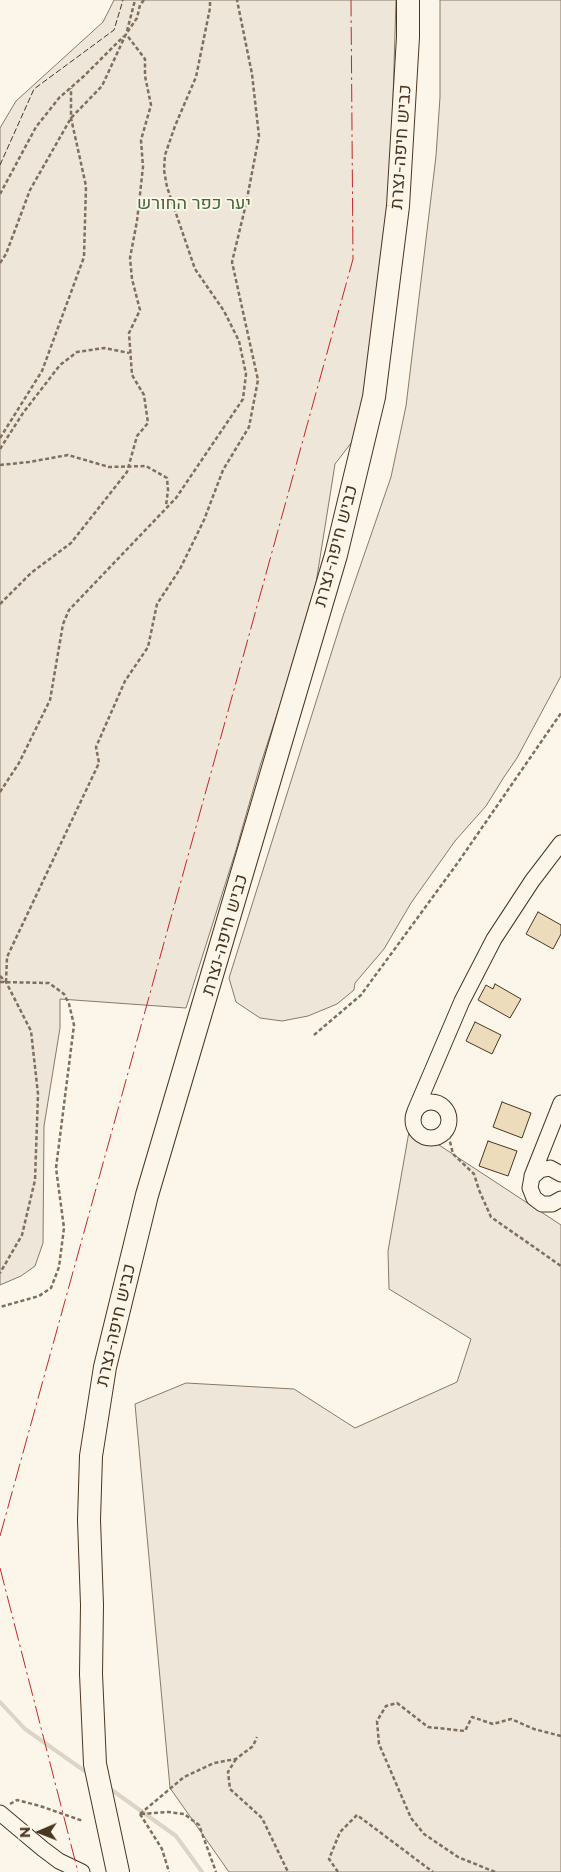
<!DOCTYPE html>
<meta charset="utf-8">
<style>
body{margin:0}
#map{position:relative;width:561px;height:1872px;overflow:hidden;background:#fbf6e9;font-family:Montserrat,sans-serif}
canvas{display:block}
.north{position:absolute;left:15px;top:1807px;width:50px;height:50px;-webkit-text-stroke:4px #fbf6e9;paint-order:stroke;rotate:269deg;font-size:14px;font-weight:700;line-height:20px;text-align:center;color:#4a3520}
.north::after{content:'';display:block;margin:auto;width:18px;height:22px;background:#4a3520;clip-path:polygon(50% 0,100% 100%,50% 72%,0 100%)}
</style>
<div id="map">
<canvas width="561" height="1872"></canvas>
<div class="north">N</div>
</div>
<script>
const c = document.querySelector('canvas').getContext('2d');
c.lineJoin = 'round';
function paint(path, color) { c.fillStyle = color; c.fill(path, 'evenodd'); }
const poly = rows => new Path2D(rows.map(r => 'M' + r).join(''));
function trace(path, color, width, dash) { c.strokeStyle = color; c.lineWidth = width; c.lineCap = dash ? 'butt' : 'round'; c.setLineDash(dash || []); c.stroke(path); }
function drawText(font, color, halo, rows, align = 'center') {
  c.font = font + ' Montserrat,Heebo,sans-serif'; c.lineWidth = 4; c.setLineDash([]); c.textBaseline = 'middle'; c.strokeStyle = halo; c.fillStyle = color; for (const [text, x, y, turn = 0] of rows) {
    c.save(); c.translate(x, y); c.rotate((+turn || 0) * Math.PI / 180); c.textAlign = isNaN(turn) ? turn : align; if (halo) c.strokeText(text, 0, 0); c.fillText(text, 0, 0); c.restore();
  }
}
const green = poly([
 [114,0,396,0,391,166,376,330,355,438,335,464,312,608,260,766,236,850,186,1008,60,999,60,1028,44,1126,43,1243,35,1266,21,1276,0,1285,0,128,16,101,103,22,114,0],
 [440,0,561,0,561,676,517,758,504,777,486,806,455,841,411,903,384,949,355,983,354,990,337,1004,308,1016,282,1021,260,1018,236,1002,229,978,343,616,391,477,406,406,436,156,440,97,440,0],
 [410,1126,561,1225,561,1872,229,1872,170,1788,135,1404,186,1383,294,1389,355,1428,457,1382,471,1339,389,1289,388,1251,410,1126]
]);
paint(green, '#ede6d9');
trace(green, '#887966', 1);
trace(poly([
 [0,1702,25,1729,89,1774],
 [109,1788,176,1836,202,1872]
]), '#dcd4c6', 4);
const building = poly([
 [538,912,561,925,561,934,553,949,526,934,538,912],
 [495,984,521,999,510,1018,478,1000,486,985,493,989,495,984],
 [475,1022,501,1035,492,1054,466,1041,475,1022],
 [502,1102,531,1113,522,1138,493,1127,502,1102],
 [488,1141,517,1151,508,1176,479,1166,488,1141]
]);
paint(building, '#ecdcbc');
trace(building, '#4a3520', 1);
const minor = poly([
 '413 1120a18 18 0 1 1 36 0a18 18 0 1 1-36 0Z',
 [415,1111,462,1001,494,939,532,881,561,843],
 [561,1174,550,1168,540,1170,532,1177,530,1188,534,1198,542,1204,552,1204,561,1199],
 [532,1176,561,1103],
 [0,1813,43,1849,59,1861,82,1872]
]);
const highway = poly([
 [118,1872,95,1764,91,1674,92,1605,89,1520,91,1456,105,1367,147,1195,336,555,374,397,398,206,408,37,408,0]
]);
trace(minor, '#4a3520', 17);
trace(highway, '#4a3520', 24);
trace(poly([
 [127,31,135,0],
 [0,194,36,127,59,98,84,76,124,36],
 [0,263,6,254,30,190,71,118,102,86,126,34,137,18,140,5,144,0],
 [0,438,42,371,84,257,86,186,71,118,71,88],
 [0,449,23,413,60,365,77,352,104,348,129,353],
 [0,465,29,462,68,455,109,467,146,466,167,478,168,490,166,506],
 [0,604,31,573,71,543,127,472,137,436,148,423,144,395,132,375,129,333,140,310,132,279,130,258,137,221,143,167,141,140,151,105,145,76,145,59,126,34],
 [0,792,19,763,50,700,63,624,69,610,176,498,243,399,246,374,239,341,224,311,195,269,167,187,164,170,165,155,175,126,196,77,210,8,210,0],
 [0,976,6,982,31,1031,38,1094,35,1180,22,1235,0,1273],
 [0,982,49,983,64,994,69,1004,74,1025,56,1168,64,1228,59,1267,51,1288,39,1296,0,1307],
 [6,982,7,957,99,763,96,747,125,681,148,647,157,604,180,569,204,520,223,470,249,427,258,380,232,262,246,204,259,136,252,74,237,0],
 [314,1035,361,995,459,861,561,713],
 [447,1129,453,1154,474,1174,479,1190,491,1217,561,1266],
 [236,1759,228,1772,230,1789,262,1818,288,1872],
 [10,1804,17,1800,40,1806,83,1821],
 [140,1814,184,1777,214,1763,236,1759,253,1746,257,1737],
 [140,1814,162,1849,169,1872],
 [141,1814,168,1812,184,1814,199,1825,216,1872],
 [338,1872,329,1859,340,1832,357,1815,433,1872],
 [495,1872,458,1857,424,1834,411,1818,379,1744,377,1721,386,1706,397,1703,428,1727,465,1731,472,1717,493,1724,511,1719,534,1729,561,1736]
]), '#7f6f5c', 2.5, [4, 2.5]);
trace(minor, '#fbf6e9', 15);
trace(highway, '#fbf6e9', 22);
trace(poly([
 [0,165,34,89,114,30,123,0]
]), '#4a3520', 1, [6, 2.5]);
trace(poly([
 [0,1536,353,259,351,0],
 [0,1568,78,1872]
]), '#c62828', 1, [18, 4, 2.5, 4]);
drawText('18px', '#4a3520', '#fbf6e9', [
 ["כביש חיפה-נצרת",401,147,-86],
 ["כביש חיפה-נצרת",336,546,-75],
 ["כביש חיפה-נצרת",225,935,-74],
 ["כביש חיפה-נצרת",116,1325,-77]
]);
drawText('18px', '#436837', '#fbf6e9', [
 ["יער כפר החורש",194,204]
]);
</script>
